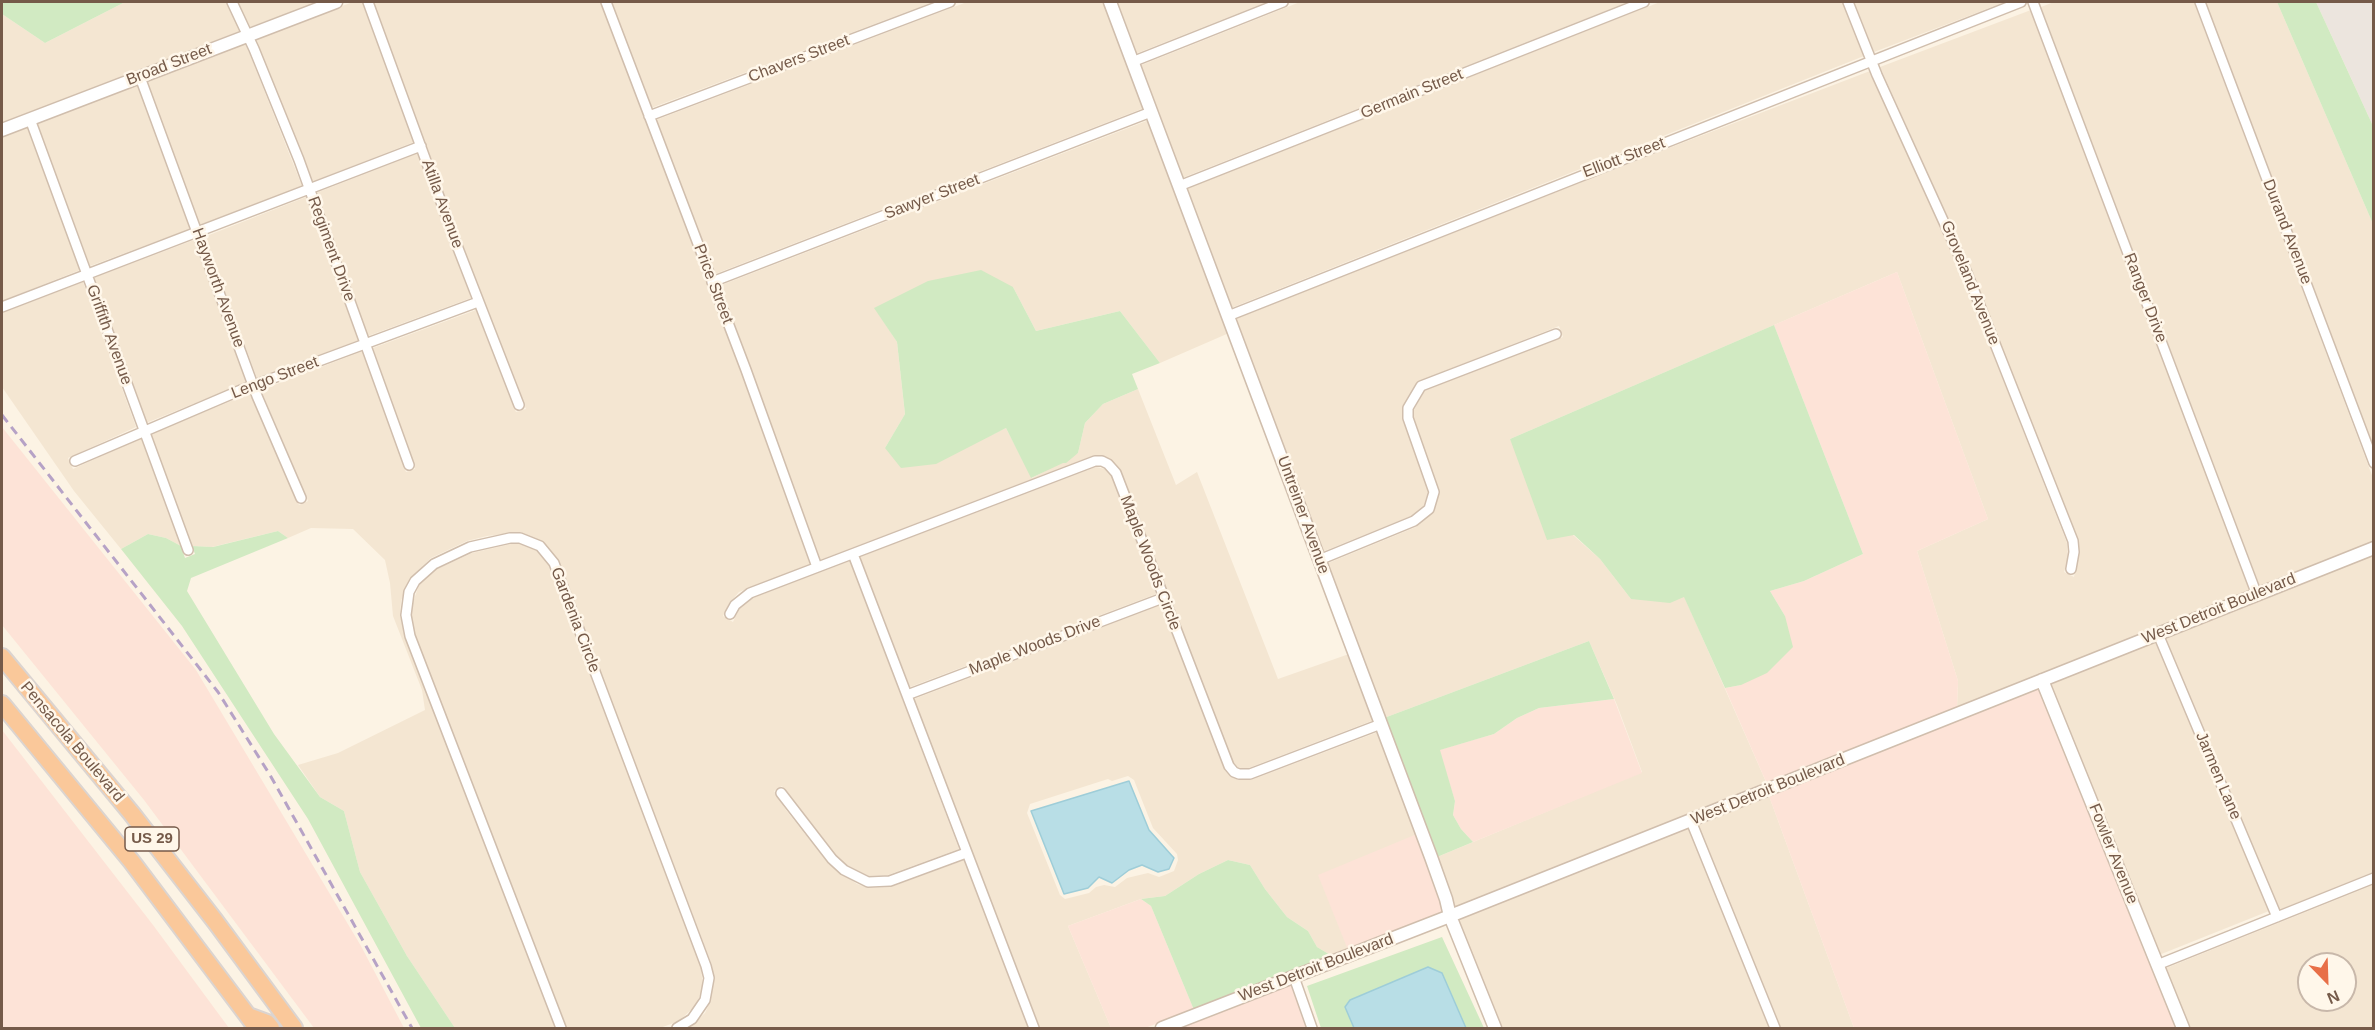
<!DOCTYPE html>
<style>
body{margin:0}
#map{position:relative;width:2375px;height:1030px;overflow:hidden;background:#fcf3e4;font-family:Helvetica,sans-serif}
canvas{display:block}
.frame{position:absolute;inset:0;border:3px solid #755a49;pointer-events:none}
.north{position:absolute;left:2297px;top:952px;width:60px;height:60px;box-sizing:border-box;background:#fff7ea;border:2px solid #c8b8aa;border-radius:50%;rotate:157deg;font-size:16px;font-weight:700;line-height:24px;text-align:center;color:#755a49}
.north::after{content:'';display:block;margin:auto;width:21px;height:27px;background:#e86f47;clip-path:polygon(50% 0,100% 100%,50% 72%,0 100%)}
</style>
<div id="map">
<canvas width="2375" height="1030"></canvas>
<div class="frame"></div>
<div class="north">N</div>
</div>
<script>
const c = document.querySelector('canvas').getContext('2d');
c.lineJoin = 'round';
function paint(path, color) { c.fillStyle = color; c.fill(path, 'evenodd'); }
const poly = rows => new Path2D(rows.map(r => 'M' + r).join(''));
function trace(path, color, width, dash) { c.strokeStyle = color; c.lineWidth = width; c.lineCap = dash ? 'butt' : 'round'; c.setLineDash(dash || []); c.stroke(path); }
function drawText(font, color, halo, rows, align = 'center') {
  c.font = font + ' Helvetica,sans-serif'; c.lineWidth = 5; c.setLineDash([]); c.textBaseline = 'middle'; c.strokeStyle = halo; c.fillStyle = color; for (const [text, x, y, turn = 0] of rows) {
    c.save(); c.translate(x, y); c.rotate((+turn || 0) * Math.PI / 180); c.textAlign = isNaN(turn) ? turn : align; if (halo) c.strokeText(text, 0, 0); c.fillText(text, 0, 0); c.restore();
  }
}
paint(poly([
 [125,2,226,2,240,31,2,123,2,14,45,43],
 [238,2,318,2,250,27],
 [353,2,362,2,414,142,312,182,255,38],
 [373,2,601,2,741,372,810,564,739,592,730,602,723,616,733,622,739,609,753,598,850,561,959,849,888,875,869,876,847,865,835,855,793,803,782,786,774,791,786,810,828,863,857,884,869,888,891,887,964,860,1029,1028,689,1028,705,1013,709,1004,714,979,712,965,558,561,541,541,520,532,487,536,467,541,431,558,410,578,401,601,400,615,405,638,556,1028,455,1028,407,956,360,872,344,811,320,797,298,765,338,753,425,710,422,690,393,616,390,583,385,560,353,529,311,528,288,538,278,531,212,547,192,546,150,434,251,393,299,505,308,501,261,390,363,351,406,472,415,469,373,348,476,310,516,412,526,409,461,242],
 [612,2,933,2,651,108],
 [967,2,1104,2,1144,108,715,274,656,120],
 [1115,2,1267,2,1135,54],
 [1300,2,1628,2,1182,178,1139,66],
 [1660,2,1843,2,1864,56,1231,308,1186,189],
 [1854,2,2005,2,1874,52],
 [2054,2,2194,2,2373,478,2373,541,2260,587,2041,7],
 [2205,2,2277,2,2373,224,2373,448],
 [2031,10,2250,591,1957,708,1958,681,1917,551,1988,519,1897,272,1510,439,1573,535,1600,559,1631,599,1684,596,1767,784,1453,909,1437,857,1642,772,1617,705,1589,641,1384,718,1326,564,1416,527,1434,512,1439,490,1413,417,1414,410,1425,390,1563,337,1559,326,1417,382,1404,405,1403,417,1428,491,1424,505,1411,516,1322,552,1235,319,1643,158,1870,71,1962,275,2067,543,2068,560,2064,572,2074,577,2079,553,2077,540,1972,271,1880,67],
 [245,42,302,186,200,225,147,81],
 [137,84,190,229,90,266,37,123],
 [1149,120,1229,333,1160,363,1120,311,1036,331,1013,287,875,308,897,342,905,414,885,448,983,439,1006,428,1032,478,1078,453,1085,423,1103,404,1138,389,1176,485,1197,472,1278,679,1349,654,1374,720,1246,769,1236,767,1233,763,1116,464,1103,456,1092,456,820,560,719,286],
 [27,127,80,270,2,301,2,136],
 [419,153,471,298,368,336,316,193],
 [306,197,359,340,257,378,204,237],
 [194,240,247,382,146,423,93,278],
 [83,282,136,427,68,458,73,469,141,438,181,546,166,538,148,534,121,549,74,491,2,387,2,313],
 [1096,467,1105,469,1111,475,1156,594,910,687,860,557],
 [511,544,520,544,537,551,549,565,701,967,703,989,695,1006,679,1021,660,1028,567,1028,415,634,411,615,412,605,419,585,425,578,437,569,472,553],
 [2373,554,2373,872,2279,910,2165,638],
 [1161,605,1224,768,1230,776,1238,780,1251,780,1378,732,1417,834,1348,950,1332,956,1317,947,1308,931,1287,917,1265,889,1250,865,1228,860,1199,874,1165,896,1141,899,1068,926,1111,1028,1040,1028,914,699],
 [1128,776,1134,780,1153,828,1177,854,1178,860,1174,871,1159,877,1148,873,1127,878,1115,887,1104,885,1096,887,1089,893,1065,899,1060,895,1027,813,1030,804,1108,779,1112,781],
 [2156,641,2269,911,2159,955,2049,684],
 [1769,796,1854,1028,1781,1028,1698,824],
 [1688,828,1769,1028,1500,1028,1457,920],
 [2373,885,2373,1028,2188,1028,2164,969],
 [2309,964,2345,964,2345,1000,2309,1000]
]), '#f4e6d2');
paint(poly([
 [1897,272,1988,519,1917,551,1958,681,1957,708,1767,784,1725,688,1741,685,1785,616,1770,591,1804,581,1863,554,1774,325],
 [2,427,196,670,361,946,404,1028,314,1028,144,800,2,625],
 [2040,687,2177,1028,1854,1028,1769,796],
 [1614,699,1642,773,1473,842,1461,829,1453,815,1455,801,1439,750,1494,734,1517,718,1539,708],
 [2,730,153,925,229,1028,2,1028],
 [1417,834,1441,899,1443,913,1348,950,1318,875],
 [1141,899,1151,906,1194,1010,1145,1028,1111,1028,1068,926],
 [1291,985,1307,1028,1186,1028,1185,1026]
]), '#fde3d7');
paint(poly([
 [2316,2,2373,2,2373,126,2351,78]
]), '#ece5de');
paint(poly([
 [2,2,125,2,45,43,2,14],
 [2277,2,2316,2,2373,126,2373,224],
 [981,270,1013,287,1036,331,1120,311,1160,363,1132,374,1138,389,1103,404,1085,423,1078,453,1066,463,1063,463,1031,478,1006,428,936,464,901,468,885,448,905,414,897,342,874,308,928,281],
 [1774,325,1863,554,1804,581,1770,591,1785,616,1793,647,1767,673,1741,685,1725,688,1684,597,1670,603,1631,599,1600,559,1574,535,1547,540,1510,439],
 [278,531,288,538,191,578,187,591,274,734,320,797,344,811,360,872,407,956,455,1028,421,1028,308,819,182,626,121,549,148,534,166,538,181,546,185,558,195,554,192,546,213,547],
 [1589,641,1614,699,1539,708,1517,718,1494,734,1440,750,1455,801,1453,815,1461,829,1473,842,1437,857,1384,718],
 [1228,860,1250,865,1265,889,1287,917,1308,931,1317,947,1332,956,1194,1010,1151,906,1141,899,1165,896,1199,874],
 [1442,937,1484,1028,1321,1028,1307,986]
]), '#d1eac2');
const water = poly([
 [1129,781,1149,830,1174,858,1169,869,1158,872,1142,865,1129,870,1112,883,1099,877,1088,888,1064,894,1031,811,1129,781],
 [1428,967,1442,973,1466,1028,1354,1028,1345,1007,1350,1000,1428,967]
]);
paint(water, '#b8dee6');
trace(water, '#9ecdd8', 1.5);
const minor = poly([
 [232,2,254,49,299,160,409,465],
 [368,2,456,243,519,405],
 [606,2,746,370,817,567],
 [1848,2,1877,75,1967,273,2073,541,2074,552,2071,569],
 [2033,2,2257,595],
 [2200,2,2374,463],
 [1132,62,1283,2],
 [140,77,257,396,301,498],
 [649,116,950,2],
 [30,119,188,550],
 [1179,186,1644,2],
 [712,282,1151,112],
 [2,307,421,146],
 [1228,316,2021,2],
 [75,461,241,390,478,302],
 [853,554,1034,1028],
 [1319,560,1414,521,1429,509,1434,492,1408,418,1408,408,1421,386,1556,334],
 [730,614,735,605,750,593,1095,461,1102,461,1108,464,1116,473,1229,766,1234,772,1239,774,1250,774,1381,724],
 [2158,634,2277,917],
 [907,695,1163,598],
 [781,793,832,859,844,870,868,882,890,881,966,853],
 [1691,821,1775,1028],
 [2157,965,2374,878],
 [1294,977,1312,1028],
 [561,1028,410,636,406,615,409,592,415,581,434,564,470,547,510,538,520,538,540,546,554,563,706,966,709,978,705,1000,692,1019,677,1028]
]);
const tertiary = poly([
 [1110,2,1431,857,1446,899,1450,916,1495,1028],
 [2,130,336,2],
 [2042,680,2183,1028],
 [1162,1028,1450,916,2374,548]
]);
const trunk = poly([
 [2,657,132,814,215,921,294,1028],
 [2,704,132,862,257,1028],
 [248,1016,267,1023,271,1028]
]);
trace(minor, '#d0bead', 12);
trace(tertiary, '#d0bead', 15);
trace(trunk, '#dbd4d0', 20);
trace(minor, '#fff', 9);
trace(tertiary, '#fff', 12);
trace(trunk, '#fac89a', 16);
trace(poly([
 [2,415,218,692,270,775,412,1028]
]), '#b6a2c6', 3, [9, 6]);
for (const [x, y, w] of [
 [152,839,54]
]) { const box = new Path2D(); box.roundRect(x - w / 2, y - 12, w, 24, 4.5); c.fillStyle = '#fff7ea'; c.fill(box); trace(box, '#755a49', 1.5); }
drawText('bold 15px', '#755a49', null, [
 ["US 29",152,839]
]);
drawText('16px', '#755a49', '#fff7ea', [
 ["Chavers Street",799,59,-21],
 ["Broad Street",169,65,-21],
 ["Germain Street",1412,94,-22],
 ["Elliott Street",1624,158,-21],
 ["Sawyer Street",932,197,-21],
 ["Atilla Avenue",442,204,70],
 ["Durand Avenue",2287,232,69],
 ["Regiment Drive",331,249,70],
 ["Groveland Avenue",1970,283,68],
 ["Price Street",713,284,69],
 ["Hayworth Avenue",218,288,70],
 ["Ranger Drive",2145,298,69],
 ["Griffith Avenue",109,335,70],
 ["Lengo Street",275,378,-21],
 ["Untreiner Avenue",1303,515,70],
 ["Maple Woods Circle",1150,563,69],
 ["West Detroit Boulevard",2219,609,-22],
 ["Gardenia Circle",575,620,69],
 ["Maple Woods Drive",1035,646,-21],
 ["Pensacola Boulevard",72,742,50],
 ["Jarmen Lane",2218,776,67],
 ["West Detroit Boulevard",1768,790,-22],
 ["Fowler Avenue",2113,854,68],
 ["West Detroit Boulevard",1316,968,-21]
]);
</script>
